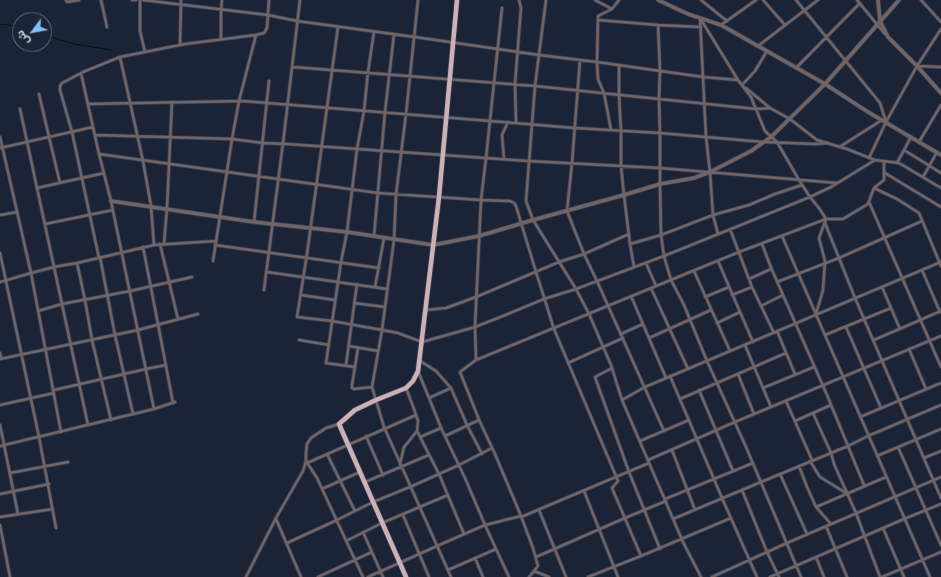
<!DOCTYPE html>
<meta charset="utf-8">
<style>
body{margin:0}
#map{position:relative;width:941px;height:577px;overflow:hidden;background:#1b2436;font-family:"Times New Roman","Noto Sans Arabic",serif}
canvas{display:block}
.north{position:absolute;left:12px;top:12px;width:40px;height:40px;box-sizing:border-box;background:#1b2436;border:1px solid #636b7a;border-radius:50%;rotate:238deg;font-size:11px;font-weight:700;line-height:16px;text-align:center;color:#ced5e1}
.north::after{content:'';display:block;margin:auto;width:14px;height:18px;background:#7ebdf9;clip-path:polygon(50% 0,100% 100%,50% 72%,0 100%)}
</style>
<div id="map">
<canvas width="941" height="577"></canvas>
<div class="north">ش</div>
</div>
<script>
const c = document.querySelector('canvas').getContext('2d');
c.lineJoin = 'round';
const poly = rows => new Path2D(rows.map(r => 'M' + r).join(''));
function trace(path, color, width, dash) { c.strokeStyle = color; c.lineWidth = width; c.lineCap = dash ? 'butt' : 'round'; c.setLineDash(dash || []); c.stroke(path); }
trace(poly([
 [0,25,4,24,20,28],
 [44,35,74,44,111,50]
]), '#001215', 1);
const minor = poly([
 [66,0,67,2,79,0],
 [101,0,107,27],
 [132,0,136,0],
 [140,0,140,31,145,52],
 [143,0,268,15,297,21,415,37,539,55,597,62,703,77,738,80],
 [418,0,406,114,396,195,394,240,382,330,372,387,384,427,451,577],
 [546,0,535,86,526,201,533,220,576,289,589,314,611,365,622,400,683,542,701,577],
 [595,0,612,9],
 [701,0,727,21],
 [763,0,785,25],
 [796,0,880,103,886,122,917,66,941,29],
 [857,0,885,34],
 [921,0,941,22],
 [598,20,658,25,701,27],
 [658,25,660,70,659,99,660,133,660,184,661,235,664,256,671,280,684,305,707,361,746,447,801,577],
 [721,25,756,0],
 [338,27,307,254,297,317,332,321,382,330,398,333,422,342,475,327,503,316,544,299,576,289,664,256,810,197,831,187,875,160],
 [221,39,221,10,222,0],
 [180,45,181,0],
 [758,46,818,0],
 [120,57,143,161,151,206,154,245],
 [580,60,572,163,567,211,584,254,597,281,664,431],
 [619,65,619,95,621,131,621,166,624,195,630,244,634,267],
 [917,66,941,67],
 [293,67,535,86,659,99,756,109,770,108],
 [796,68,860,3],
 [81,73,99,154,111,201,154,409],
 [742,85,755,71,767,51],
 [746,88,770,108,790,119,817,140,847,149,875,160,899,163,941,188],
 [39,94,49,137,60,183],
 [88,104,243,101,490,121,575,128,660,133,763,142,816,144,828,143],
 [20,109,88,425],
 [516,123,515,84,521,8,519,0],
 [611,130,604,93,598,79,597,62,598,16,612,9,619,0],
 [95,135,232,139,263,143,287,144,528,161,660,168,837,183],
 [0,137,31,273,61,432],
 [919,142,941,105],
 [841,146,882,120],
 [0,148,93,127],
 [904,150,941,173],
 [99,154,378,193,481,200,510,201,514,203,516,206,536,272,554,329,618,481,612,488,641,556],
 [869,158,886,122],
 [504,159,502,135,508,122],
 [897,163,911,137],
 [885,173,941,207],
 [923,177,937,152],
 [37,188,104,173],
 [874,188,897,199,919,213,941,266],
 [869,202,941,367],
 [0,215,17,212],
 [254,222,269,81],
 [825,223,855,298,941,498],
 [45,224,113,210],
 [730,229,752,287,774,333],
 [718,234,713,215,710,172,706,137,700,18,738,80,751,97,765,131,777,142,799,180,810,197,819,208,826,219,819,238,825,261,823,290,816,314],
 [374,236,385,112,394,34],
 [782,236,930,577],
 [160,244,178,319],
 [164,244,167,208,172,102],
 [630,244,661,235,713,215,749,205,775,194,802,185],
 [762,244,772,270,827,395,864,485],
 [215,245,379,268],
 [143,247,158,324,173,403],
 [0,253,39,437,56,528],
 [100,257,115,335,133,414],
 [99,258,72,132,60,90,60,86,62,83,83,72,120,57,185,44,256,35,264,33,267,28,269,0],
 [213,261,232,139,239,101,256,35],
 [718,261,753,342],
 [77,263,85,300,92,340,111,420],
 [646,263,656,286],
 [922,270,940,312],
 [694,271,730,351],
 [267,272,387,289],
 [749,279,771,269],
 [0,282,31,273,54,267,77,263,154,245,216,241],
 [777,282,839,258,922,221],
 [375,287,384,238],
 [882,287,900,329],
 [651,288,688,369],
 [264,290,283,143,300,0],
 [301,295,335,300],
 [732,295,752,287],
 [631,296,666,378],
 [705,297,729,287],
 [354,303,385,307],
 [761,306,783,295],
 [426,310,446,308,476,297,559,262,584,254,629,234],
 [38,311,62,304,130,291,192,277],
 [717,323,740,312],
 [846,327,881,408],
 [777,331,795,374],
 [621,334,643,324],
 [825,335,891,308],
 [649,338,711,310],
 [299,340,329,345],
 [874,340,941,311],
 [745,345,771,407],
 [349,346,378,351],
 [358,348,352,385,352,388,354,389,372,387],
 [909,349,926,389],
 [0,353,1,358],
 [0,359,138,330,198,314],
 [476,360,475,327,481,200,486,158,502,8],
 [420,361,436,371,451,388,467,425,482,454],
 [568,363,623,338],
 [346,365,357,284],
 [355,367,326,363,341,262,347,232,357,149,364,111,368,72,374,32],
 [612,368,595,377,629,472,660,549],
 [418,371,442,430,465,478,485,525,509,577],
 [738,374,754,414],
 [670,376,722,498,757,577],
 [763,388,814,367],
 [54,390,146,369,166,365],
 [699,390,733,471],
 [429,398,451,388],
 [680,399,786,353],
 [622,400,645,387,941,262],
 [786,401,812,460],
 [0,405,54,393],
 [813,413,831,453,834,464,856,513,880,577],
 [860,417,941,383],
 [795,421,831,405],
 [0,425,18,514],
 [417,431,439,474,464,534],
 [366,436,383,475],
 [445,436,479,420],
 [420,437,441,428],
 [640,441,689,420],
 [0,446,154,409,175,402],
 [898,447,941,545],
 [672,450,695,510],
 [327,454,355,511],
 [877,456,941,429],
 [924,458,941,451],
 [648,460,735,422,941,336],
 [306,461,317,478,363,577],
 [810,461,820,477,846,493],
 [307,463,416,415],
 [400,464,404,447,409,441,417,431,418,421,414,409,406,388],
 [799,466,807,487,816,507,831,524],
 [10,473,68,462],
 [780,474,807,534],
 [365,482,429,455],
 [322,489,360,472],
 [742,490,767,552,779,577],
 [584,491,618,577],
 [0,494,49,484],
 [665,499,714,479,753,463],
 [816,507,886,477],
 [539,510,566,577],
 [403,515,429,577],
 [0,517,53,509],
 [521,517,649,463],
 [276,519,301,577],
 [673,519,761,482,848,446,868,436,941,405],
 [0,525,10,577],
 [826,526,847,577],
 [883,528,904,577],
 [363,532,383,577],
 [346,541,382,523,448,495],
 [287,543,337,520,373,502,410,487,459,465,492,448],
 [536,557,625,518,666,501],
 [816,557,824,577],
 [475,558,483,577],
 [448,570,496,549],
 [534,571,549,577],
 [246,577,276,518,303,471,306,461,306,453,307,444,311,438,326,428,339,424],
 [318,577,372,552],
 [368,577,437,546,485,525,521,516],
 [529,577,538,566,533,548,521,516,495,454,480,422,460,372,476,360,739,252,826,219,843,219,868,204,874,188,884,180,884,161],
 [588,577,641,556,731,518],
 [712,577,787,543,941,477],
 [770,577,904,519,941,504],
 [882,577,941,552]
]);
const tertiary = poly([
 [658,0,688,14,721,25,825,84,868,112,941,155],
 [878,0,880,21,888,37,917,66,941,93],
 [111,201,254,222,347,232,433,245,479,236,533,220,624,195,660,184,694,178,710,172,751,151,771,137,825,84,899,0]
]);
const trunk = poly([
 [406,577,339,424,355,410,376,400,406,388,413,381,418,371,439,197,457,0]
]);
trace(minor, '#384051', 4);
trace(tertiary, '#384051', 5);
trace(trunk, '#384051', 6);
trace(minor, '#716467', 2.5);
trace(tertiary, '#716467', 3.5);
trace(trunk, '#cdb1b7', 4.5);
</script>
